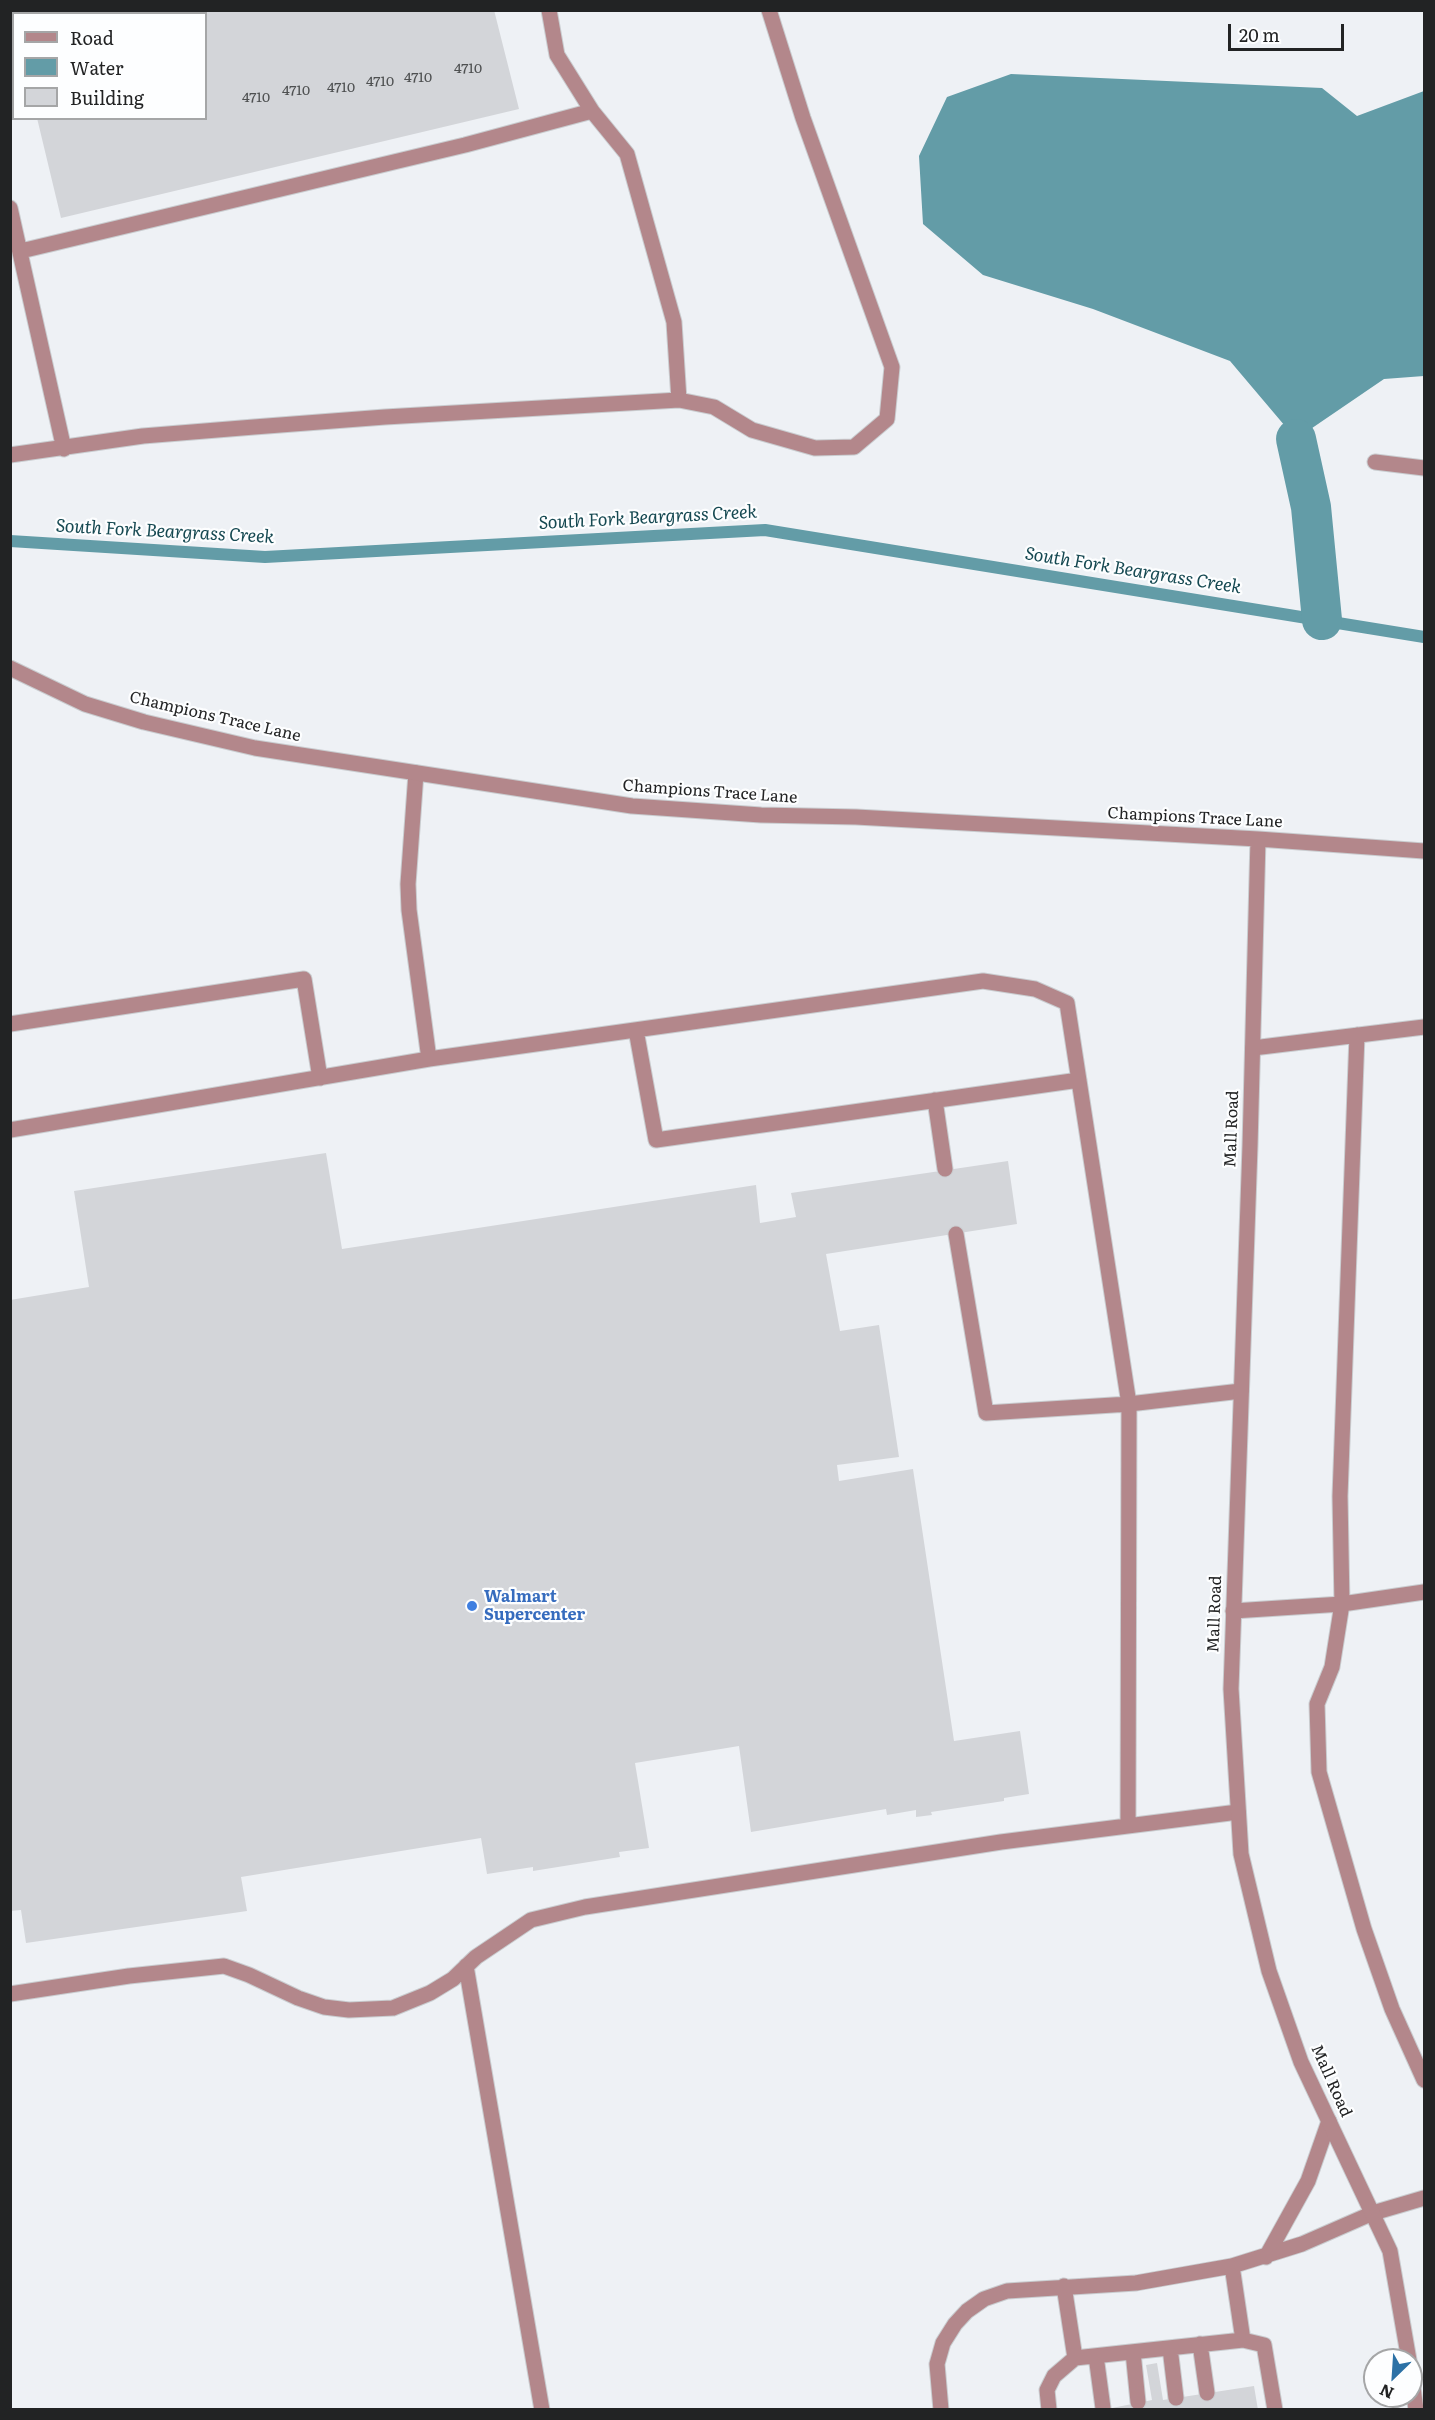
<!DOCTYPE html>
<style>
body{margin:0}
#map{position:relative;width:1435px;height:2420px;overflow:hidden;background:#eef1f5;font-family:Literata,serif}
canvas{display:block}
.frame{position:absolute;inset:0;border:12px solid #222324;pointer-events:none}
.legend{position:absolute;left:12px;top:12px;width:195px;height:108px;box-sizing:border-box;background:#fdfeff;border:2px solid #a5a6a7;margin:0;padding:8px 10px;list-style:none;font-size:18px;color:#222324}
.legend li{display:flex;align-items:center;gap:12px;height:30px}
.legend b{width:30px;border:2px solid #a5a6a7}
.north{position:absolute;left:1363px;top:2348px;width:60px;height:60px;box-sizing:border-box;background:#fdfeff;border:2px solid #a5a6a7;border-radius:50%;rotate:205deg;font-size:16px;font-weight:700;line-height:24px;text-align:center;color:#222324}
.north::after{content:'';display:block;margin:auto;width:21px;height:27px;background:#2c71a6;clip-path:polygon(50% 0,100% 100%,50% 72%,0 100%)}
.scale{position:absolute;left:1228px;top:24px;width:116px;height:27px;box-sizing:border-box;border:3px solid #222324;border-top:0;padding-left:8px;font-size:18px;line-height:21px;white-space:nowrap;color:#222324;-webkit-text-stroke:4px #fdfeff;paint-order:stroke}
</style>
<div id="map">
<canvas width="1435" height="2420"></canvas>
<div class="frame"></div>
<ul class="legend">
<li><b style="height:8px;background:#b3878b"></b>Road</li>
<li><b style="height:16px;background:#639ca7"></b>Water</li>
<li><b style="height:16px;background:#d3d5d9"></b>Building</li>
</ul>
<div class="north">N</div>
<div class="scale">20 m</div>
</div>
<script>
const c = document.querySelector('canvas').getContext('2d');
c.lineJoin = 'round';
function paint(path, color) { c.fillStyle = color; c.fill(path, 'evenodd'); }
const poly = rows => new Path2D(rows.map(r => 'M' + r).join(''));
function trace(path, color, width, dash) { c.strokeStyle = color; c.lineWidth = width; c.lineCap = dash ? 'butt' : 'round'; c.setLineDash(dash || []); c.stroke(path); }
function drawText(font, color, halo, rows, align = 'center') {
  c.font = font + ' Literata,serif'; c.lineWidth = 4.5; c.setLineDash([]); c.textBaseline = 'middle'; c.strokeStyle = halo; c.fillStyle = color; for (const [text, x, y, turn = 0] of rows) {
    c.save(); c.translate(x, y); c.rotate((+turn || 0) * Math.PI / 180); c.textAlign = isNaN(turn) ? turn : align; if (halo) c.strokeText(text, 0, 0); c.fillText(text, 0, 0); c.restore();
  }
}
paint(poly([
 [1011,74,1322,88,1357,116,1424,91,1424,376,1384,379,1296,439,1230,361,1093,309,983,275,923,224,919,156,947,97]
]), '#639ca7');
trace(poly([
 [10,541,265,557,765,530,1424,637]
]), '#639ca7', 12);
trace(poly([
 [1296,439,1311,507,1322,620]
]), '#639ca7', 40);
paint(poly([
 [201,10,494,10,519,109,61,218,37,118,206,118,206,14,192,13],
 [326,1153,342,1249,756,1185,760,1223,796,1217,791,1193,1008,1161,1017,1224,826,1254,840,1331,879,1325,899,1457,837,1465,839,1481,913,1469,954,1741,1020,1731,1029,1794,1004,1798,1004,1801,931,1812,932,1815,916,1817,916,1810,887,1815,886,1809,751,1832,739,1746,635,1763,649,1848,619,1852,620,1857,533,1871,533,1867,487,1874,481,1838,241,1877,247,1911,26,1943,21,1910,10,1911,10,1300,89,1287,74,1191],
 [1157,2363,1163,2400,1254,2386,1258,2410,1102,2410,1152,2400,1146,2365]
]), '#d3d5d9');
const service = poly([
 [23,14,36,10],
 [10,23,14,20],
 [10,208,64,449],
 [21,251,465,145,592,111],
 [679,400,714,407,752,430,815,448,854,447,887,419,892,367,803,118,769,10],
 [10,455,143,436,254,427,385,417,679,400,674,322,627,154,592,111,557,55,549,10],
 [1375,462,1424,468],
 [416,773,408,884,409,910,429,1059],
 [10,1024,304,979,320,1078],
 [636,1030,656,1140,1079,1080],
 [1357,1035,1340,1496,1342,1604,1332,1667,1317,1704,1319,1772,1364,1929,1392,2009,1424,2080],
 [1253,1048,1424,1027],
 [935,1100,945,1169],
 [10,1130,429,1059,983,981,1035,989,1067,1003,1129,1404,1241,1391],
 [956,1234,986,1413,1129,1404,1128,1825],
 [1233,1611,1342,1604,1424,1592],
 [466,1966,542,2410],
 [10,1994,129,1976,224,1966,249,1975,298,1998,324,2007,349,2010,393,2008,430,1993,453,1979,476,1957,531,1920,585,1907,1001,1842,1238,1812],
 [1266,2257,1308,2181,1329,2121],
 [1232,2266,1243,2340,1264,2345,1275,2410],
 [1200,2344,1207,2393],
 [1170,2348,1176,2398],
 [1133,2352,1138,2402],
 [1096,2356,1103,2408],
 [1075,2358,1243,2340],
 [941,2410,937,2364,943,2343,955,2324,967,2311,984,2299,1007,2291,1136,2283,1232,2266,1302,2244,1373,2213,1424,2198],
 [1049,2410,1047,2390,1054,2376,1075,2358,1064,2286]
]);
const tertiary = poly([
 [10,668,85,704,144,722,255,748,632,806,761,815,856,817,1258,839,1424,851],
 [1258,839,1250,1146,1231,1689,1241,1854,1269,1971,1301,2062,1390,2251,1409,2360],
 [1411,2372,1416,2410]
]);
trace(service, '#c9cccf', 17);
trace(tertiary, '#c9cccf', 17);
trace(service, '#b3878b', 15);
trace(tertiary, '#b3878b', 15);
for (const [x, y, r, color] of [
 [472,1606,6,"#3f7fe0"]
]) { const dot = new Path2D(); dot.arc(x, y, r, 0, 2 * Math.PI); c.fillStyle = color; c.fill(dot); trace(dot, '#fdfeff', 2); }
drawText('14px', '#4e5051', null, [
 ["4710",468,69],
 ["4710",418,78],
 ["4710",380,82],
 ["4710",341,88],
 ["4710",296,91],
 ["4710",256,98]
]);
drawText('16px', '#222324', '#fdfeff', [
 ["Champions Trace Lane",215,717,13],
 ["Champions Trace Lane",710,792,4],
 ["Champions Trace Lane",1195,818,3],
 ["Mall Road",1232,1129,-88],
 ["Mall Road",1215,1614,-88],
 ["Mall Road",1331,2081,66]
]);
drawText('bold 16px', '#366cbe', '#fdfeff', [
 ["Walmart",484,1597],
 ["Supercenter",484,1615]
], 'left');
drawText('italic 18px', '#164952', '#fdfeff', [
 ["South Fork Beargrass Creek",648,518,-3],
 ["South Fork Beargrass Creek",165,532,3],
 ["South Fork Beargrass Creek",1133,571,9]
]);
</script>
